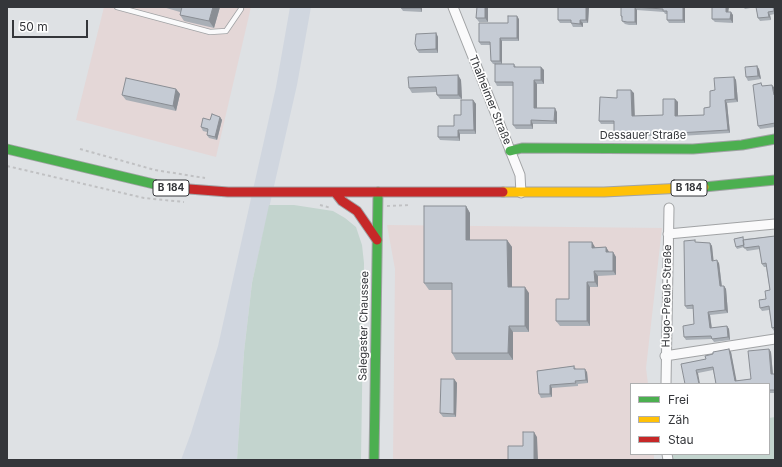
<!DOCTYPE html>
<meta charset="utf-8">
<style>
body{margin:0}
#map{position:relative;width:782px;height:467px;overflow:hidden;background:#dee1e4;font-family:Inter,sans-serif}
canvas{display:block}
.frame{position:absolute;inset:0;border:8px solid #34363a;pointer-events:none}
.legend{position:absolute;left:630px;top:383px;width:140px;height:72px;box-sizing:border-box;background:#fff;border:1px solid #aeafb0;margin:0;padding:5px 7px;list-style:none;font-size:12px;color:#34363a}
.legend li{display:flex;align-items:center;gap:8px;height:20px}
.legend b{width:20px;border:1px solid #aeafb0}
.scale{position:absolute;left:12px;top:20px;width:76px;height:18px;box-sizing:border-box;border:2px solid #34363a;border-top:0;padding-left:5px;font-size:12px;line-height:14px;white-space:nowrap;color:#34363a;-webkit-text-stroke:3px #fff;paint-order:stroke}
</style>
<div id="map">
<canvas width="782" height="467"></canvas>
<div class="frame"></div>
<ul class="legend">
<li><b style="height:5px;background:#4caf50"></b>Frei</li>
<li><b style="height:5px;background:#ffc107"></b>Zäh</li>
<li><b style="height:5px;background:#c62828"></b>Stau</li>
</ul>
<div class="scale">50 m</div>
</div>
<script>
const c = document.querySelector('canvas').getContext('2d');
c.lineJoin = 'round';
function paint(path, color) { c.fillStyle = color; c.fill(path, 'evenodd'); }
const poly = rows => new Path2D(rows.map(r => 'M' + r).join(''));
function trace(path, color, width, dash) { c.strokeStyle = color; c.lineWidth = width; c.lineCap = dash ? 'butt' : 'round'; c.setLineDash(dash || []); c.stroke(path); }
function drawText(font, color, halo, rows, align = 'center') {
  c.font = font + ' Inter,sans-serif'; c.lineWidth = 3.5; c.setLineDash([]); c.textBaseline = 'middle'; c.strokeStyle = halo; c.fillStyle = color; for (const [text, x, y, turn = 0] of rows) {
    c.save(); c.translate(x, y); c.rotate((+turn || 0) * Math.PI / 180); c.textAlign = isNaN(turn) ? turn : align; if (halo) c.strokeText(text, 0, 0); c.fillText(text, 0, 0); c.restore();
  }
}
paint(poly([
 [104,7,251,7,216,157,76,120],
 [387,225,662,228,646,368,648,384,631,384,631,454,654,454,654,460,393,460,395,269]
]), '#e4d7d7');
paint(poly([
 [290,7,311,7,297,85,252,283,244,352,237,460,181,460,191,433,218,346,276,87]
]), '#d0d6df');
paint(poly([
 [269,205,294,205,333,211,345,218,356,227,362,245,364,263,361,460,237,460,244,352,252,283],
 [775,417,775,460,664,460,664,454,769,454,769,418]
]), '#c3d4ce');
const lane = poly([
 [117,7,210,32,226,31,241,9]
]);
const street = poly([
 [453,7,520,175,521,193],
 [668,234,775,224],
 [665,356,775,339],
 [666,384,669,208],
 [667,454,668,460]
]);
const fast = poly([
 [7,149,158,185,176,188],
 [510,151,522,148,693,149,742,145,775,139],
 [704,187,775,180],
 [374,460,378,192]
]);
const slow = poly([
 [503,192,604,192,704,187]
]);
const jam = poly([
 [176,188,228,192,503,192],
 [335,192,342,201,357,211,377,240]
]);
trace(lane, '#a1a3a5', 6);
trace(street, '#a1a3a5', 11);
trace(fast, '#a1a3a5', 11);
trace(slow, '#a1a3a5', 11);
trace(jam, '#a1a3a5', 11);
trace(poly([
 [80,149,155,170,205,178],
 [7,166,144,198,184,202],
 [320,205,331,208],
 [387,206,411,205]
]), '#c0c1c3', 2, [3, 3]);
trace(lane, '#fafafb', 4.5);
trace(street, '#fafafb', 9);
trace(fast, '#4caf50', 9);
trace(slow, '#ffc107', 9);
trace(jam, '#c62828', 9);
paint(poly([
 [163,7,220,7,214,28,184,21,180,15,180,12],
 [422,7,422,12,403,11,401,8],
 [477,7,488,7,488,22,479,22,476,18],
 [589,7,588,23,583,23,583,27,573,27,571,23,560,23,558,20],
 [621,7,685,7,685,23,669,23,667,20,667,14,665,14,664,12,637,10,637,25,629,25,625,24,622,21,622,19,621,16],
 [743,7,775,7,775,14,770,15,771,20,760,21,758,18,756,7,745,9],
 [728,12,733,15,733,23,715,22,712,19],
 [519,19,519,41,502,41,502,64,514,64,516,67,541,67,544,70,544,84,537,84,537,108,557,112,557,124,533,124,533,129,516,129,513,125,513,86,497,86,495,82,495,64,493,64,491,61,490,45,481,45,479,42,508,23],
 [436,33,438,37,438,53,419,53,417,50],
 [757,66,759,69,761,79,748,81,746,77],
 [458,75,461,80,462,99,440,99,437,95,436,92,412,93,409,88],
 [734,77,736,80,738,102,727,103,730,133,680,136,616,136,614,133,614,124,601,124,599,121,617,98,634,93,634,116,663,115,675,99,678,102,678,116,704,115,710,107,715,90],
 [763,86,775,88,775,127,760,129,758,126],
 [176,89,180,94,176,111,126,100,122,95],
 [473,100,476,104,476,134,460,134,460,141,440,140,438,137,454,126,461,115],
 [220,117,222,120,217,140,209,138,207,135,207,132,203,131,201,127,210,120],
 [466,206,470,213,470,240,507,240,512,247,512,287,529,293,529,332,513,332,513,360,456,360,452,353,452,290,429,290,424,283],
 [775,236,775,330,774,331,772,328,769,310,762,311,760,308,766,299,770,290,766,267,764,267,762,264,760,249,747,251,744,247,737,249,736,247,745,239],
 [696,242,710,243,712,246,713,261,719,263,722,286,724,286,726,289,728,313,710,315,712,328,727,326,729,329,730,340,714,342,712,339,686,340,684,337,694,324,693,309,687,309,685,306],
 [595,247,606,247,609,252,613,252,616,257,616,275,598,276,598,287,590,287,590,326,560,326,556,321,569,299],
 [769,349,771,352,773,374,775,374,775,393,769,393,769,384,716,384,713,370,698,373,681,364,706,359,731,352,736,381,751,379],
 [574,366,576,369,587,372,588,383,578,384,578,386,552,388,552,397,541,398,539,394,537,371],
 [454,379,457,383,456,417,443,417,440,413]
]), '#a9afb6');
paint(poly([
 [213,7,220,7,214,28,209,21],
 [420,7,422,7,422,12,420,8],
 [485,7,488,7,488,22,485,18],
 [586,7,589,7,588,23,586,20],
 [635,7,637,10,637,25,635,22],
 [683,7,685,7,685,23,683,20],
 [726,7,729,7,728,15,726,12],
 [731,12,733,15,733,23,730,19],
 [768,12,770,15,771,20,769,17],
 [517,16,519,19,519,41,517,38],
 [580,20,583,23,583,27,580,24],
 [436,33,438,37,438,53,436,49],
 [500,38,502,41,502,64,500,61],
 [757,66,759,69,761,79,758,76],
 [541,67,544,70,544,84,541,80],
 [458,75,461,80,462,99,458,95],
 [734,77,736,80,738,102,735,99],
 [534,80,537,84,537,112,534,108],
 [772,85,775,88,775,97,774,95],
 [176,89,180,94,176,111,173,106],
 [631,90,634,93,635,119,632,116],
 [675,99,678,102,678,119,675,116],
 [473,100,476,104,476,134,474,130],
 [725,100,727,103,730,133,728,130],
 [555,108,557,112,557,124,554,121],
 [220,117,222,120,217,140,215,137],
 [531,120,533,124,533,129,531,125],
 [458,130,460,134,460,141,458,137],
 [466,206,470,213,470,247,466,240],
 [507,240,512,247,512,293,508,287],
 [592,242,595,247,595,252,592,248],
 [710,243,712,246,714,264,712,261],
 [606,247,609,252,609,257,606,252],
 [613,252,616,257,616,275,613,271],
 [717,260,719,263,722,289,720,286],
 [594,271,598,276,598,287,595,282],
 [587,282,590,287,590,326,587,321],
 [724,286,726,289,728,313,725,310],
 [525,287,529,293,529,332,525,326],
 [708,312,710,315,712,331,710,328],
 [509,326,513,332,513,360,508,353],
 [727,326,729,329,730,340,728,337],
 [729,349,731,352,737,383,735,381],
 [769,349,771,352,773,377,771,374],
 [585,369,587,372,588,383,586,380],
 [696,370,698,373,700,384,699,384],
 [454,379,457,383,456,417,454,414],
 [550,385,552,388,552,397,550,394],
 [534,432,537,437,538,460,534,460]
]), '#8a8e94');
const building = poly([
 [182,7,213,7,209,21,180,15,182,7],
 [401,7,420,7,420,8,401,8,401,7],
 [477,7,485,7,485,18,476,18,477,7],
 [558,7,586,7,586,20,580,20,580,24,571,23,571,20,558,20,558,7],
 [621,7,683,7,683,20,667,20,667,11,663,11,663,9,635,7,635,22,627,22,622,21,622,16,621,16,621,7],
 [712,7,726,7,726,12,731,12,730,19,712,19,712,7],
 [756,7,773,7,774,11,768,12,769,17,758,18,756,7],
 [508,16,517,16,517,38,500,38,500,61,491,61,490,42,479,42,479,23,508,23,508,16],
 [436,33,436,49,417,50,415,44,416,34,436,33],
 [495,64,514,64,514,67,541,67,541,80,534,80,534,108,555,108,554,121,531,120,531,125,513,125,513,82,495,82,495,64],
 [757,66,758,76,746,77,745,67,757,66],
 [458,75,458,95,437,95,436,87,409,88,408,77,458,75],
 [734,77,735,99,725,100,728,130,678,133,614,133,614,121,599,121,600,97,617,98,617,90,631,90,632,116,663,115,663,99,675,99,675,116,704,115,704,108,710,107,710,91,715,90,714,78,734,77],
 [126,78,176,89,173,106,122,95,126,78],
 [761,83,762,86,772,85,774,95,775,95,775,123,758,126,753,85,761,83],
 [461,100,473,100,474,130,458,130,458,137,438,137,438,126,454,126,454,115,461,115,461,100],
 [212,114,220,117,215,137,207,135,208,129,201,127,203,118,210,120,212,114],
 [424,206,466,206,466,240,507,240,508,287,525,287,525,326,509,326,508,353,452,353,452,283,424,283,424,206],
 [775,236,775,327,772,328,769,306,760,308,759,300,766,299,765,291,770,290,766,263,762,264,759,246,744,248,743,240,775,236],
 [743,237,744,245,736,247,734,239,743,237],
 [695,240,695,242,710,243,712,261,717,260,720,286,724,286,725,310,708,312,710,328,727,326,728,337,712,339,711,336,684,337,683,326,694,324,693,305,685,306,684,241,695,240],
 [569,242,592,242,592,248,606,247,606,252,613,252,613,271,594,271,595,282,587,282,587,321,556,321,556,299,569,299,569,242],
 [729,349,735,381,751,379,748,351,769,349,771,374,775,374,775,390,769,390,769,384,716,384,713,367,696,370,699,384,685,384,681,364,706,359,705,356,713,354,713,352,729,349],
 [574,366,574,369,585,369,586,380,575,381,576,383,550,385,550,394,539,394,537,371,574,366],
 [441,379,454,379,454,414,440,413,441,379],
 [523,432,534,432,534,460,508,460,508,446,523,446,523,432]
]);
paint(building, '#c5cbd4');
trace(building, '#8a8e94', 1);
for (const [x, y, w] of [
 [171,188,36],
 [689,188,36]
]) { const box = new Path2D(); box.roundRect(x - w / 2, y - 8, w, 16, 3); c.fillStyle = '#fff'; c.fill(box); trace(box, '#34363a', 1); }
drawText('bold 10px', '#34363a', null, [
 ["B 184",171,188],
 ["B 184",689,188]
]);
drawText('11px', '#34363a', '#fff', [
 ["Thalheimer Straße",490,100,68],
 ["Dessauer Straße",643,136],
 ["Hugo-Preuß-Straße",667,296,-89],
 ["Salegaster Chaussee",364,326,-89]
]);
</script>
